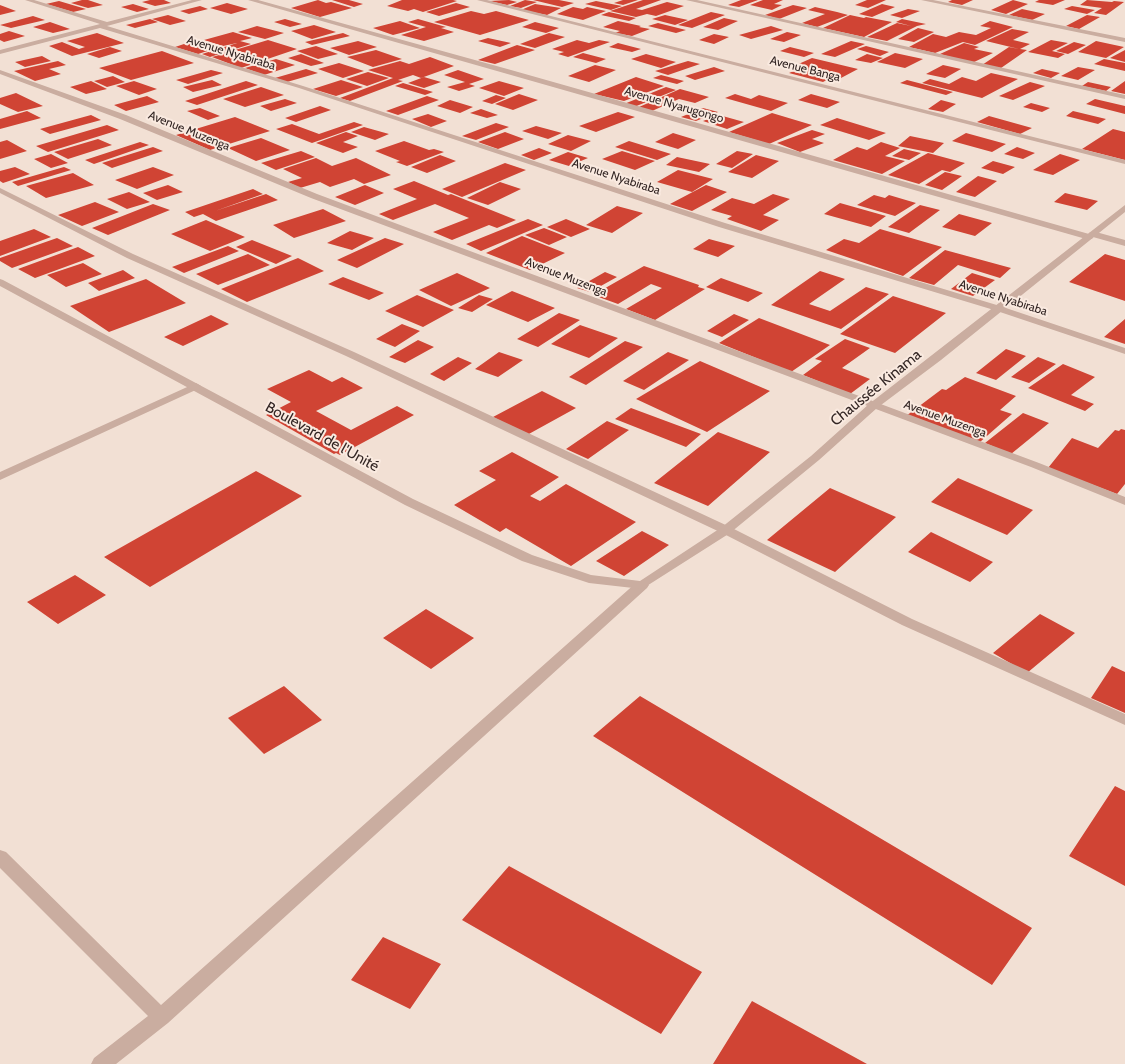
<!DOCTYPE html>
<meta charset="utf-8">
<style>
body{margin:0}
canvas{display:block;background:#f2e0d4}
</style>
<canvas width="1125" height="1064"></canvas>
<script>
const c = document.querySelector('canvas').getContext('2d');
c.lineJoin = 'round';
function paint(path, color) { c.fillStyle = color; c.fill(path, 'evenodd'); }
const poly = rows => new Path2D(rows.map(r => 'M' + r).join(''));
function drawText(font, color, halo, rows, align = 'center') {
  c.font = font + ' Cabin,sans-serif'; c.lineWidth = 4; c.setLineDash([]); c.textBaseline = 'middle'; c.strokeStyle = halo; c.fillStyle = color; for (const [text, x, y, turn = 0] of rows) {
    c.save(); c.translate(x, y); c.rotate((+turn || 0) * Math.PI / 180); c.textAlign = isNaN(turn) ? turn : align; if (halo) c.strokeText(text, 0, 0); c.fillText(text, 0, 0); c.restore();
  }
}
paint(poly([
 [82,0,88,0,103,5,88,8,71,3],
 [150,0,164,0,171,3,155,6,142,2],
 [318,0,326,3,331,2,352,8,320,17,291,8],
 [332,0,349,0,363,4,354,7],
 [402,0,453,0,457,1,423,12,414,9,408,11,387,6],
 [509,0,517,2,507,5,489,1],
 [525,0,537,2,521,8,510,6],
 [533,0,559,0,574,3,562,7],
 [623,0,638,0,623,5,614,3],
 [643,0,661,0,636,9,642,10,667,2,684,6,656,16,647,14,636,17,610,11],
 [741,0,758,0,739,7,728,5],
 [763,0,783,0,774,4,782,5,772,10,750,5],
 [867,0,886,0,868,8,855,5],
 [952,0,973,0,962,5,948,2],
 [1013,0,1028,4,1006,14,991,10],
 [1039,0,1065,0,1053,5,1035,2],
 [1087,0,1112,2,1114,1,1124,2,1106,15,1094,13,1102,8,1080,5],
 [59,1,86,9,73,12,46,4],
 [596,1,622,6,611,10,585,4],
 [227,3,248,9,231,14,210,8],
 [456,3,470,7,439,16,426,12],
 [133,4,149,9,137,12,121,7],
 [535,4,561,8,547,15,521,10],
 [882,4,895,7,872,17,859,14],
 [0,5,16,11,0,15],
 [793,5,807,8,779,19,765,15],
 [200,6,208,9,189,14,180,11],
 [1072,6,1095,10,1087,14,1064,9],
 [573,7,583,9,587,7,606,11,583,20,557,14],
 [815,7,837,12,848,15,817,27,802,23,825,14,808,10],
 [908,9,920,11,902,18,890,15],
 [1022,9,1045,14,1032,20,1009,15],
 [471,11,484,14,496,11,529,20,480,35,434,22],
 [609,12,636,18,629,21,601,15],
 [711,12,725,15,692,28,678,25],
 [168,15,186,21,170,25,152,19],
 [665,15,688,20,675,25,652,19],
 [850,15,864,18,866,17,892,22,864,37,823,28],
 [1087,15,1100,17,1079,29,1066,26],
 [33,16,45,20,11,28,0,25],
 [724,18,738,21,718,30,703,27],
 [150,19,158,22,135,28,126,25],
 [285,19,302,24,290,27,274,22],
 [418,19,446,27,441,28,454,32,424,41,401,35,426,27,408,22],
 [902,19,926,24,917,26,887,41,867,37,897,23,911,26,896,22],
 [400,21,420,28,393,35,373,28],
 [618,21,641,26,639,27,650,29,632,36,615,33,620,31,603,27],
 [990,21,1013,27,975,45,963,42,935,53,909,47,933,34,946,37,959,32,976,35,991,28,980,26],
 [50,22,70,29,53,33,33,27],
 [535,22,559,28,546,33,522,27],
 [658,23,686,30,676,33,648,26],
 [314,25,336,32,312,39,291,31],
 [257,26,284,33,265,39,238,32],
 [771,26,783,30,751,39,739,35],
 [918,28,934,32,914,42,898,39],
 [1012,29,1029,32,1013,40,1030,44,1020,49,1027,50,1001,68,982,65,1009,47,1019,49,986,41],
 [9,31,25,36,4,42,0,40,0,34],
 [233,32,252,38,240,41,251,44,210,57,202,54,237,43,223,46,204,40],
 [787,32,801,35,784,42,770,39],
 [97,33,124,43,72,56,49,46,62,42,79,49,85,47,67,41],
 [343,33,350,36,312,45,305,42],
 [549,33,565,37,535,48,520,44],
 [714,34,729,37,714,44,699,40],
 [488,38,511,43,500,47,478,41],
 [196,40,220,47,198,54,175,47],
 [268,40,297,49,241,68,212,57,230,52,245,57,252,55,235,50],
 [577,40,589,43,599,40,610,42,568,57,558,54,564,52,552,49],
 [1051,40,1068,43,1052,51,1065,54,1058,58,1028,52],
 [358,41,377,47,349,55,330,48],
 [851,41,865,44,835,57,821,54],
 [1096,41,1124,47,1106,58,1078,52],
 [1074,42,1086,45,1068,54,1056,51],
 [618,43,641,49,632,52,609,47],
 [964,43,979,47,974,49,993,53,972,63,940,54],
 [517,45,535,50,495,64,478,60],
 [316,46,338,54,318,59,297,51],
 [866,46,889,52,880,56,857,49],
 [110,47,122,51,99,58,87,54],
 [790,47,814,53,804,57,780,51],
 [376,50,402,59,373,67,347,57],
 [1125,50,1125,62,1110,58],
 [162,51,194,63,131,80,99,68],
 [583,53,606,59,596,63,573,57],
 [895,53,923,59,905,68,877,62],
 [301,54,324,63,311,66,288,58],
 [646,54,676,62,661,68,631,59],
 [867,54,883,58,871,63,855,60],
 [42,56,51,61,25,67,15,62],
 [430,57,454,66,421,78,413,75,398,80,403,81,350,101,340,98,393,78,368,70,400,61,409,64],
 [812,58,858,69,841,78,834,76,823,82,789,73,801,68,794,66],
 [276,59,295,65,264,75,245,68],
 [1104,59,1125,63,1125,71,1094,64],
 [58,61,66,65,49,69,61,74,35,81,14,71],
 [688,61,700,64,668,75,655,71],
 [339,63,364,71,343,78,318,69],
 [595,65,616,70,589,82,568,76],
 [943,65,961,69,945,78,926,74],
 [714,67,725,71,695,80,685,76],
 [1078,67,1095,70,1078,80,1061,76],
 [306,69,318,73,287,82,275,78],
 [1042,69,1060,73,1051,78,1033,73],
 [211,70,223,73,188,84,176,80],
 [458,70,484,79,469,84,475,86,459,91,447,87,465,82,444,75],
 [368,72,389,78,367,86,346,79],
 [991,73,1018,79,982,98,922,83,930,79,949,84,962,77,976,81],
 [661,75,684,81,677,84,653,78],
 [113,76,125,82,107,87,94,81],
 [424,77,441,82,424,88,408,83],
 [636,77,664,86,624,101,594,94],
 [212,80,222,85,193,92,183,87],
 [341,80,363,87,336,96,313,89],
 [907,80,953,92,946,95,900,83],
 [91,81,107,89,86,94,70,87],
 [134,81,157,89,139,95,116,86],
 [246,81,258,85,197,105,185,101],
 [499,81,524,88,504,96,479,88],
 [1125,81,1125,94,1111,91],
 [1030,82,1045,86,1013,100,999,96],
 [1088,82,1111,87,1106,91,1082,86],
 [403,83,433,92,425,95,395,86],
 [261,87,284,95,245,107,223,99],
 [666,87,676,90,634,107,624,104],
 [680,89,709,97,695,103,679,99,652,111,639,107],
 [16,93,43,106,18,112,0,104,0,98],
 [519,94,538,100,513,110,495,104],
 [735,94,751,99,759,95,788,103,771,111,725,98],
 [811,94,840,102,827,108,798,100],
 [496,95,506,98,492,104,482,101],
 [147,96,159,102,126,111,114,105],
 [427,96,439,100,398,115,386,111],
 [285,99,297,103,271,111,260,106],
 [1095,99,1125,106,1125,114,1086,104],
 [450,100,473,107,460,113,437,106],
 [941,100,956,104,943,112,928,109],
 [1031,103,1050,108,1042,112,1023,107],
 [320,106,331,110,296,122,285,118],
 [200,108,220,116,208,120,187,111],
 [703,108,718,112,696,121,681,117],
 [481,109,498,115,487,118,470,113],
 [27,111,41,118,0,129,0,119],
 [1073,111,1106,119,1098,124,1066,116],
 [618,112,635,117,596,132,579,126],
 [772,113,812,125,769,144,729,132],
 [428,114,447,121,431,127,412,119],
 [91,115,101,120,50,134,40,129],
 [719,115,744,122,727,129,703,121],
 [989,116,1032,128,1020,134,977,122],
 [235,117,270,131,210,150,176,135],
 [837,118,886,133,869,140,820,125],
 [354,122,363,125,312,143,276,129,292,124,319,134],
 [496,123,509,127,476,140,462,136],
 [107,125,119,130,48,152,36,146],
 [536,126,562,133,548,139,522,131],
 [364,127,389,134,375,140,351,132],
 [1113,129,1125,132,1125,160,1082,149],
 [812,130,825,134,812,139,824,143,800,152,777,143],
 [346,132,358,136,343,142,358,147,343,153,316,143],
 [505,132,524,139,498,149,478,142],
 [673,133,696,140,678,149,655,142],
 [966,133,1006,144,992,152,952,141],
 [568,135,591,141,571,151,548,144],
 [910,136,944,143,933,153,898,146],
 [261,138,290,150,256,161,228,148],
 [98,139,112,145,68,159,54,152],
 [7,140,27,151,0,159,0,142],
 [404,141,429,150,434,149,444,152,407,166,396,162,400,161,375,151],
 [629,141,671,154,657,160,615,147],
 [140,142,149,145,94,164,85,160],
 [881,142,900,148,885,156,905,161,882,174,833,160,857,147,867,150],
 [153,147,163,151,112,168,102,163],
 [1017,147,1035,153,1023,159,1004,154],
 [539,148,552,153,534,160,521,155],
 [904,149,921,153,909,160,892,156],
 [301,151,315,157,276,170,261,163],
 [622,151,655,161,635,170,602,159],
 [737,151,753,154,732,168,716,164],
 [568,152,588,158,569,166,549,160],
 [928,153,965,163,950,172,942,170,919,184,888,175],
 [51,154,68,163,51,168,34,159],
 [1060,154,1080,160,1053,175,1033,170],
 [440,155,456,161,427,173,411,167],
 [756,155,779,161,752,178,728,172],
 [677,157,710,164,699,172,666,165],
 [316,158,332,166,356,158,391,175,364,184,354,179,330,187,320,182,300,188,288,182,302,178,283,169],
 [993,161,1015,167,1003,174,981,168],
 [505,163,526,170,462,197,442,189],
 [15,167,30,174,3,183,0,181,0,171],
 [64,167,71,170,18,186,12,182],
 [153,167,174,175,137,189,115,180],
 [678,170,713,179,692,192,657,182],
 [945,172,962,176,942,190,925,185],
 [73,173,94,185,46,198,26,186],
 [978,176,997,181,975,197,956,192],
 [414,181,448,195,451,194,516,220,497,228,489,225,452,240,433,232,469,218,435,204,393,220,379,214,417,199,393,189],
 [500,182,521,189,488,205,467,198],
 [168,185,183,192,157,200,143,193],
 [365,185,384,193,355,205,335,197],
 [706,185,727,192,692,211,670,204],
 [253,189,263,194,215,211,266,194,278,200,216,221,203,214,194,217,185,212],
 [129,192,150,202,127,209,107,199],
 [1065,193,1098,201,1087,210,1054,202],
 [773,194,790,199,763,215,779,220,761,231,727,219,732,216,711,210,732,198,754,204],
 [874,195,885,198,889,195,916,203,895,216,857,205],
 [95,202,119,212,82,226,58,215],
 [840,203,886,216,871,227,824,214],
 [153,204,170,210,108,235,92,228],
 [920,205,940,210,909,233,888,227],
 [617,206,643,213,612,233,586,225],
 [323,209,346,221,294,238,273,225],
 [959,214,992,223,975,236,942,227],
 [528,219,543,225,481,251,466,244],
 [566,219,590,229,571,237,547,227],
 [206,220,245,237,210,251,171,234],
 [544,228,567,237,549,245,525,235],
 [34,229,51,237,0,256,0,241],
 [880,229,942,247,903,276,826,250,844,239,859,243],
 [350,231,374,238,352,250,327,243],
 [522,236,565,253,530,270,486,253],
 [57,238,73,246,12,268,0,261,0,258],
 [385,238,404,244,357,268,337,260],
 [709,239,735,246,718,257,693,249],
 [252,240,292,256,276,264,236,247],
 [228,246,239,251,184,273,172,267],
 [78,247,95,256,35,278,18,269],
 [945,250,1011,268,1000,278,958,265,934,285,909,278],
 [248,254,270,265,218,285,196,274],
 [1105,254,1125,260,1125,301,1069,282],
 [298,258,324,271,247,302,221,289],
 [83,263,102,274,66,287,47,275],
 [644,266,699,285,698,287,705,289,655,320,626,309,662,288,651,284,618,304,593,295],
 [123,270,135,278,99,291,88,283],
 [820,271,845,279,809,304,830,311,866,287,889,294,841,329,771,305],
 [605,272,617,277,590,292,577,288],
 [457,273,490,288,451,306,419,290],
 [972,273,995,280,973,296,951,289],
 [343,277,384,293,369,300,328,284],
 [721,278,763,293,748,302,706,287],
 [146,279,186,303,109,332,70,306],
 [512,291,555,308,528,322,486,305],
 [417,295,454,310,423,327,385,311],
 [479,295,493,299,472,312,458,308],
 [893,296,946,313,895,353,840,334],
 [559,313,580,320,538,347,517,339],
 [734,314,749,320,722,337,707,331],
 [211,315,229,324,183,346,164,337],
 [759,318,830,345,791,372,719,343],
 [1125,319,1125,344,1104,337],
 [402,324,420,331,395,347,376,339],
 [580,325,618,338,589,358,551,344],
 [845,339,870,348,842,368,870,379,850,394,803,375,822,361,815,359],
 [418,340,434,347,405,363,389,357],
 [625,341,643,347,586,385,569,377],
 [1006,349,1026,356,996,380,976,373],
 [499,352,523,360,498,377,475,369],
 [668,352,689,360,644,390,623,381],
 [458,357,472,363,444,381,430,374],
 [1038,357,1056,364,1029,383,1011,377],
 [700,361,770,391,707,432,636,399],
 [1063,364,1095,377,1071,395,1094,404,1085,411,1028,388],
 [309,370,332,382,342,377,363,388,316,411,351,430,397,406,414,415,340,455,336,453,334,454,266,415,291,402,267,389],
 [965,377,1016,396,1000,410,1012,414,980,442,906,416,942,389,946,390],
 [542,391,576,408,527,435,493,417],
 [631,408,701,434,686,447,615,419],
 [1023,413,1049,423,1011,454,985,443],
 [607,421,629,430,588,459,566,449],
 [1121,429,1125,430,1125,484,1117,494,1048,468,1072,438,1098,448,1115,430,1119,431],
 [718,432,770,452,708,506,654,483],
 [512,452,559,477,530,496,540,501,566,484,636,522,571,566,506,528,500,532,454,505,496,480,479,471],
 [256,471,302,496,150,587,104,557],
 [958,478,1033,510,1007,535,931,502],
 [830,488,896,517,835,572,767,540],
 [642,531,669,545,624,576,596,561],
 [931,532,993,562,970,582,908,552],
 [75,575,106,595,58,624,27,602],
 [426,609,474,638,431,669,383,638],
 [1040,614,1075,633,1027,673,993,653],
 [1112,666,1125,672,1125,713,1091,698],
 [284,686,322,720,264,754,228,718],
 [640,696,1032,928,992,985,593,736],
 [1115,786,1125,791,1125,886,1069,856],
 [509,866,702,972,661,1034,462,920],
 [383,937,441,964,410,1009,351,980],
 [752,1001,867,1064,713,1064]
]), '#d04434');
paint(poly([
 [25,0,34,0,107,22,192,0,202,0,107,26,303,86,725,223,1000,306,1125,348,1125,354,994,310,719,227,299,88,100,28,0,54,0,50,100,24,25,0],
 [248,0,258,0,511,70,1089,234,1090,232,1096,232,1125,240,1125,246,1093,237,1092,239,1086,239,248,0],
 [477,0,487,0,1125,160,1125,164,477,0],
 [686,0,697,0,1125,95,1125,99,686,0],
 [921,0,933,0,1125,38,1125,42,921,0],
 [0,70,126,115,317,194,1039,463,1125,497,1125,505,1031,467,311,198,120,119,0,74,0,70],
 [0,188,133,254,354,352,730,527,912,619,1125,714,1125,725,902,625,722,533,346,356,127,258,0,193,0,188],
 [196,383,201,386,200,388,0,480,0,472,196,383],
 [642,581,647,582,649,585,647,588,168,1023,116,1064,91,1064,94,1058,148,1016,0,868,0,850,6,852,161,1005,637,582,642,581]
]), '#caada0');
paint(poly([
 [1125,205,1125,212,941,360,877,408,819,460,730,533,642,589,589,583,522,561,405,505,0,286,0,279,3,280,413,499,532,555,591,575,640,581,722,527,811,456,869,404,1125,205]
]), '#caada0');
drawText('12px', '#332624', '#faeae0', [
 ["Avenue Nyabiraba",231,53,17],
 ["Avenue Banga",805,69,14],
 ["Avenue Nyarugongo",674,105,16],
 ["Avenue Muzenga",189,131,22],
 ["Avenue Nyabiraba",616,177,18],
 ["Avenue Muzenga",566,277,21],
 ["Avenue Nyabiraba",1003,298,18],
 ["Avenue Muzenga",945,419,20]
]);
drawText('15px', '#332624', '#faeae0', [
 ["Chaussée Kinama",876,388,-39],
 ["Boulevard de l'Unité",322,437,29]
]);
</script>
